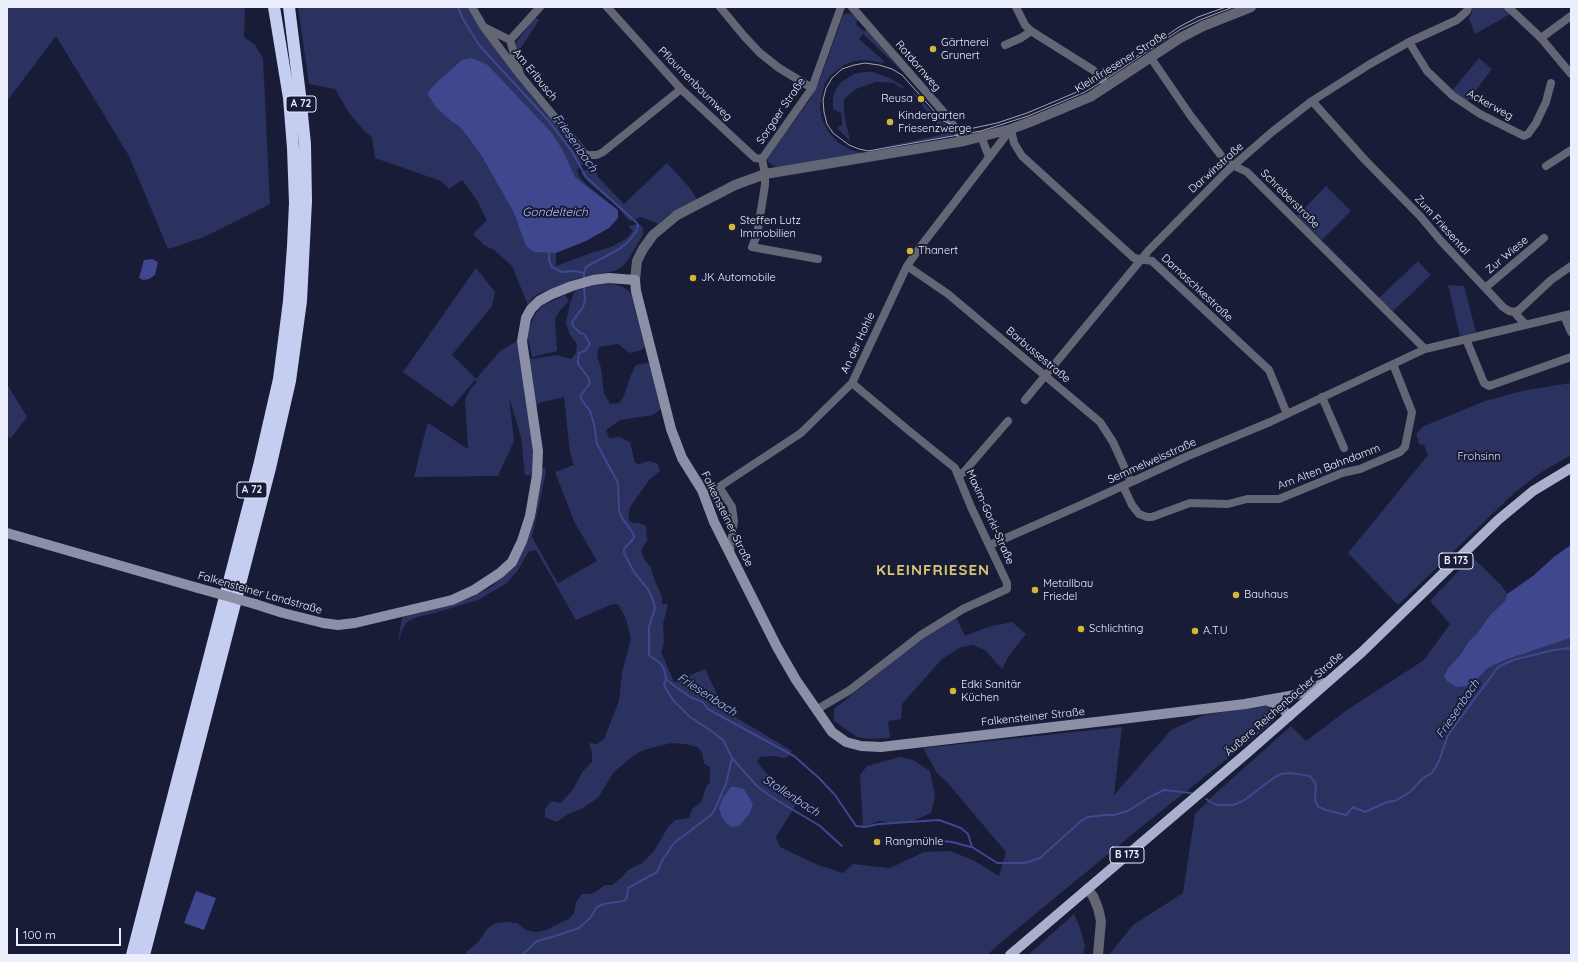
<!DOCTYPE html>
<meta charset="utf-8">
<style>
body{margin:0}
#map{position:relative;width:1578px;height:962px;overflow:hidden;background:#181c36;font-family:Quicksand,sans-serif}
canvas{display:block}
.frame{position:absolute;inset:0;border:8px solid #ebeefd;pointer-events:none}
.scale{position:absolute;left:16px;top:928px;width:105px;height:18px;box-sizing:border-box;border:2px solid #ebeefd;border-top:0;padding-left:5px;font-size:12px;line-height:14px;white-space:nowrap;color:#ebeefd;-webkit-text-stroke:3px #181c36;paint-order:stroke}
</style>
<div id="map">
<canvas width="1578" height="962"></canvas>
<div class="frame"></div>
<div class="scale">100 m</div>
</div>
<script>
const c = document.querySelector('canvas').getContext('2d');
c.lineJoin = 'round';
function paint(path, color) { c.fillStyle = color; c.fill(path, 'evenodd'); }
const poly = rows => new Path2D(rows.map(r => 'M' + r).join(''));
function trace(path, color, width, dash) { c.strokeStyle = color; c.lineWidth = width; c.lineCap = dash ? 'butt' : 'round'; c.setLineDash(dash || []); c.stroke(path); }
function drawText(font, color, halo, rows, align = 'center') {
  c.font = font + ' Quicksand,sans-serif'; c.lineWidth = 4; c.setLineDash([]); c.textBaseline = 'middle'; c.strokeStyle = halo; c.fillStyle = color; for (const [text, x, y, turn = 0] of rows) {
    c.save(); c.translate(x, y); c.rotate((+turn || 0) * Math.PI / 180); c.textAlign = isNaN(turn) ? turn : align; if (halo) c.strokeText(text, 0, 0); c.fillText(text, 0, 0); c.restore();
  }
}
paint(poly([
 [7,7,245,7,244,37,255,45,263,58,270,204,204,237,168,249,129,156,56,36,7,101],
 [298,7,469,7,512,68,578,152,583,164,577,170,579,176,588,186,618,210,575,177,552,133,488,65,480,61,451,121,461,128,481,155,514,213,527,246,549,253,556,253,556,266,588,254,611,247,626,239,633,231,628,226,639,224,643,228,643,235,628,260,622,267,614,271,579,278,540,293,534,296,528,305,512,266,494,250,484,245,473,234,487,220,476,199,462,180,449,189,441,181,375,158,372,137,365,132,349,113,335,89,309,84],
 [1472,7,1502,7,1510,14,1475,34,1469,19,1472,13],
 [848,13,852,14,858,19,856,24,863,31,867,30,903,72,863,34,859,39,884,61,883,63,867,60,854,61,844,65,831,75,825,83,822,94,820,108,822,120,830,134,839,143,851,150,864,153,776,167,768,162,767,159,769,155,811,98,821,77,843,15],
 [535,17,539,20,517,54,515,44],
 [1479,58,1492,69,1467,102,1452,91],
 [864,72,873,72,890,78,904,87,902,89,894,83,876,82,856,89,844,99,844,113,850,141,837,128,842,125,842,120,841,113,833,109,833,99,835,91,840,83,854,74],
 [912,92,917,95,940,121,952,128,953,134,952,136,874,149,941,135,942,131],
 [594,163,598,177,624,204,667,163,690,188,697,200,725,185,668,215,658,224,642,217,629,221,618,207,590,184,581,173],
 [1326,186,1351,211,1322,240,1297,216],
 [1418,261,1431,275,1393,311,1379,298],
 [476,268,495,292,492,306,452,355,476,379,500,351,517,341,521,356,531,359,557,355,571,359,576,353,577,344,570,335,566,323,570,303,575,291,593,285,613,284,623,287,630,292,635,301,647,345,641,350,630,353,618,344,599,347,597,356,601,368,604,393,610,404,619,403,623,398,631,375,636,365,647,363,653,365,662,408,653,415,620,420,606,430,609,438,620,437,630,442,635,463,639,464,649,461,658,464,660,471,650,479,630,507,628,518,632,523,639,523,646,526,647,541,641,550,644,559,651,568,655,582,662,596,662,604,668,604,663,624,664,643,661,652,674,682,705,669,725,711,792,751,788,757,783,758,774,756,760,757,757,762,765,772,779,784,797,803,776,837,780,847,818,865,843,873,853,864,890,868,924,852,950,851,973,860,999,876,1006,852,947,782,937,773,923,748,1122,727,1114,795,1171,730,1204,715,1268,705,1274,707,1278,713,1274,720,1266,728,1140,828,1006,938,987,955,466,955,466,952,479,941,487,929,495,923,504,922,517,923,526,930,536,932,546,930,570,918,574,913,576,902,582,894,589,894,595,892,605,885,612,885,622,877,628,870,642,863,654,851,668,827,675,820,689,818,692,809,701,802,703,797,706,787,710,782,710,767,704,764,702,752,697,747,685,744,672,743,654,747,639,752,627,761,613,773,598,798,581,809,568,814,557,822,545,817,545,809,551,801,561,803,574,788,583,771,592,762,592,752,589,743,597,744,604,739,619,701,622,672,631,639,626,619,618,604,610,605,576,620,536,550,529,551,518,570,507,583,478,600,435,613,417,617,407,622,402,630,398,643,402,618,406,616,454,604,472,597,491,587,507,572,520,556,528,539,541,469,543,468,545,468,546,472,532,537,558,583,597,561,574,521,555,472,574,465,570,452,564,397,539,403,530,409,533,429,534,476,525,475,521,437,509,397,514,441,498,476,414,477,423,440,428,423,468,449,465,400,471,388,478,381,476,382,475,380,452,407,403,372],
 [1448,285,1464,286,1476,332,1460,336],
 [565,295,569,301,560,310,555,319,557,351,532,357,528,339,529,329,534,316,542,306],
 [1571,383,1571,455,1540,473,1514,493,1398,605,1348,553,1428,455,1424,445,1419,444,1416,434,1424,426,1485,401,1526,390],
 [7,384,27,417,10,439,7,435],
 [1472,557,1501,585,1507,594,1505,601,1490,615,1478,632,1469,641,1460,655,1448,668,1475,681,1488,668,1494,665,1508,659,1571,638,1571,955,1109,955,1133,925,1183,893,1195,814,1216,793,1291,726,1306,741,1347,710,1424,660,1450,624,1430,601],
 [956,617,965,636,988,627,1012,622,1026,634,1008,657,1002,669,985,650,973,645,961,647,942,659,902,704,901,719,888,721,890,738,869,739,857,737,834,721,834,709,915,644],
 [900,757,913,760,930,771,935,796,931,813,911,822,897,823,879,821,863,827,860,775,867,766],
 [1074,914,1080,928,1085,946,1083,955,1028,955]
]), '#2b325f');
paint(poly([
 [470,58,480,61,488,65,552,133,563,151,575,177,618,210,618,218,609,228,586,241,556,253,534,252,526,246,514,213,481,155,461,128,451,121,436,107,428,95,429,91,436,83,462,60],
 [152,259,158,262,155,275,149,279,143,280,139,278,144,260],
 [1571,545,1571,638,1508,659,1494,665,1488,668,1475,681,1466,686,1456,687,1447,681,1444,677,1448,668,1460,655,1469,641,1478,632,1490,615,1505,601,1507,594,1533,576,1555,556],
 [731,787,737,787,744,789,753,804,750,813,739,826,731,827,725,822,721,815,719,808,723,798],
 [196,891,216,898,204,930,184,923]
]), '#3f478f');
trace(poly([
 [458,7,463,19,479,45,548,120,573,153,586,177,637,223,638,226,636,232,628,242,619,249,586,267,584,273,584,278],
 [549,253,549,260,552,267,562,272,574,271,584,273],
 [584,287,585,300,583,307,572,322,573,326,580,333,584,334,590,344,586,350,579,353,578,360,578,364,588,377,590,383,581,395,581,399,590,411,594,424,597,444,618,483,619,510,622,518,633,533,634,538,624,549,624,553,634,572,647,588,652,597,655,608,649,627,649,655,660,663,664,669,666,679,672,684,690,697,703,702,708,709,794,756,819,778,835,795,856,826,865,827,879,824,939,820,961,828,968,834,972,847,997,863,1025,863,1040,858,1081,821,1088,817,1105,815,1114,815,1128,811,1148,798,1164,790,1191,793],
 [666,679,664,685,673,700,690,717,713,732,723,740,732,758,757,786,770,796,820,826,842,846],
 [1206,799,1216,805,1233,805,1243,801,1275,777,1281,774,1290,773,1310,776,1316,784,1315,800,1318,807,1326,810,1346,815,1353,807,1365,812,1387,802,1395,801,1410,792,1423,778,1432,773,1439,761,1448,735,1498,667,1513,660,1554,650,1571,648],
 [903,841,933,840,952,842,971,847],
 [522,955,537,941,552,937,579,928,590,918,597,907,604,904,624,901,627,897,628,888,657,872,663,859,674,843,711,815,715,809,726,784,732,758]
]), '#3f478f', 2);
trace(poly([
 [472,7,483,26,520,75,586,155,597,155,603,152,681,89],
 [607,7,681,89,755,158,762,159],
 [720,7,744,36,760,53,779,68,812,88],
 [852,7,947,116,964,141],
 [1016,7,1025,25,1031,31,1093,70,1102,79,1107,87],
 [1508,7,1541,38,1571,74],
 [484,27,510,40,540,7],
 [1541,38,1571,16],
 [510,40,520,74],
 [1409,42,1427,71,1453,96,1480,114,1524,136,1528,134,1536,123,1546,102,1551,83],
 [1005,45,1021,38,1031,31],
 [1151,58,1190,115,1226,162,1247,172,1425,349],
 [1312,101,1365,160,1420,216,1441,241,1503,307,1509,311,1514,312,1525,324],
 [1011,129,1014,143,1022,156,1134,258,1152,261,1269,370,1287,414],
 [981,136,989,157],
 [762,159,812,88,841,7],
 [762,159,765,174,765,185,757,235,752,247,818,259],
 [1546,166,1571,150],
 [907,266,948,294,1100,422,1113,442,1131,482],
 [1485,288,1544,238],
 [1514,312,1519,310,1551,280,1571,266],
 [1564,316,1571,332],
 [1466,339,1484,383,1489,386,1571,357],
 [1322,397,1344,448],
 [1025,400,1149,250,1226,172,1272,132,1312,101,1370,64,1409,42,1457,20,1467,11,1468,7],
 [959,474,963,473,1008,421],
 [1123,486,1132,505,1139,514,1147,517,1152,517,1190,503,1228,504,1247,499,1279,499,1342,473,1360,469,1400,452,1405,447,1412,412,1393,364],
 [719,487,732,507,734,521,730,552],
 [702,490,713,487,719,487,801,433,852,383,907,266,921,246,1011,129],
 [990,545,1081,505,1188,456,1270,422,1425,349,1571,314],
 [816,710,850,690,921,635,963,609,1007,589,1007,583,971,507,955,468,908,430,852,383]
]), '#636775', 8);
trace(poly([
 [635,280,637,261,643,249,653,235,677,215,735,185,765,174,964,141,1011,129,1035,120,1090,97,1180,38,1203,26,1251,7],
 [1087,889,1093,896,1098,908,1101,921,1098,955]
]), '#636775', 10);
trace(poly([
 [7,533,198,588],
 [255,604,283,613,323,623,338,625,355,623,452,600,474,590,500,573,512,562,522,541,530,516,537,475,538,451,522,341,526,318,531,309,539,301,552,294,572,286,593,280,609,278,635,280,636,291,671,429,682,458,702,490,714,522,777,647,796,680,832,732,846,742,861,746,881,747,1113,720,1245,704,1295,695,1325,683],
 [1266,700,1279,705,1289,716]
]), '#8b90a6', 10);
trace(poly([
 [1010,955,1247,753,1362,652,1498,520,1533,491,1571,468]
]), '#a9b0cd', 10);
trace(poly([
 [132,955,259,466,279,379,289,301,293,246,295,203,293,148,289,98,274,7],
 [144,955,270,468,290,381,301,301,306,201,305,144,300,95,289,7]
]), '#c5cdf0', 12);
trace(poly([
 [1226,7,1198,17,1179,27,1111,74,1084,89,1027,113,997,123,969,129,962,128,943,121,902,75,892,69,879,65,865,63,854,65,842,69,832,78,826,88,823,100,824,112,827,124,833,133,849,145,859,149,868,151,981,131,1028,116,1085,92,1103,81,1181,29,1200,20,1233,7]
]), '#a3a6b9', 1);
trace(poly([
 [198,588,255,604]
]), '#8b90a6', 10);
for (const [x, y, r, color] of [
 [933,49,4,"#d4b635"],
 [921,99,4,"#d4b635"],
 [890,122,4,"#d4b635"],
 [732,227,4,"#d4b635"],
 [910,251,4,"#d4b635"],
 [693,278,4,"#d4b635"],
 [1035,590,4,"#d4b635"],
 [1236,595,4,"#d4b635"],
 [1081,629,4,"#d4b635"],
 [1195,631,4,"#d4b635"],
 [953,691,4,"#d4b635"],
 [877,842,4,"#d4b635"]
]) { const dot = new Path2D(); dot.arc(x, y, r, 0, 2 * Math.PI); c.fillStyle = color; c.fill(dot); trace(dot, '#181c36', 1.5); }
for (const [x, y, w] of [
 [301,104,30],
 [252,490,30],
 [1456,561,34],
 [1127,855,34]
]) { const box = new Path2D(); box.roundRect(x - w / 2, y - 8, w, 16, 3); c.fillStyle = '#181c36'; c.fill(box); trace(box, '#ebeefd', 1); }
drawText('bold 10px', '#ebeefd', null, [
 ["A 72",301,104],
 ["A 72",252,490],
 ["B 173",1456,561],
 ["B 173",1127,855]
]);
drawText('11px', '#ebeefd', '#181c36', [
 ["Gärtnerei",941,43],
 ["Grunert",941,56],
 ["Reusa",913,99,"right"],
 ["Kindergarten",898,116],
 ["Friesenzwerge",898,129],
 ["Steffen Lutz",740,221],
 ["Immobilien",740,234],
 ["Thanert",918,251],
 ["JK Automobile",701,278],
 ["Metallbau",1043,584],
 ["Friedel",1043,597],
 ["Bauhaus",1244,595],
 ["Schlichting",1089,629],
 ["A.T.U",1203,631],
 ["Edki Sanitär",961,685],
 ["Küchen",961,698],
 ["Rangmühle",885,842]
], 'left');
drawText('11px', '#ebeefd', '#181c36', [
 ["Kleinfriesener Straße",1121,62,-32],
 ["Rotdornweg",918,66,49],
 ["Am Erlbusch",535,75,51],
 ["Pflaumenbaumweg",695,84,45],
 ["Ackerweg",1490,105,29],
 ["Sorgaer Straße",781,111,-56],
 ["Darwinstraße",1216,168,-42],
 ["Schreberstraße",1290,199,45],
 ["Zum Friesental",1442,225,48],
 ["Zur Wiese",1507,255,-40],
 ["Damaschkestraße",1197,288,43],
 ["An der Hohle",858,343,-65],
 ["Barbussestraße",1038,355,40],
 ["Semmelweisstraße",1152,461,-24],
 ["Am Alten Bahndamm",1329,467,-21],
 ["Maxim-Gorki-Straße",990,517,66],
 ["Falkensteiner Straße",727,519,64],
 ["Falkensteiner Landstraße",260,593,16],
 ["Äußere Reichenbacher Straße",1284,704,-41],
 ["Falkensteiner Straße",1033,717,-6]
]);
drawText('11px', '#d8ddf2', '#181c36', [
 ["Frohsinn",1479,457]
]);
drawText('italic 12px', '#b0bdfa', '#181c36', [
 ["Friesenbach",575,143,55],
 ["Gondelteich",555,212],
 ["Friesenbach",707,695,33],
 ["Friesenbach",1458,709,-56],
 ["Stollenbach",791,796,33]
]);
c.letterSpacing = '1px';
drawText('bold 15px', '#dac678', '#181c36', [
 ["KLEINFRIESEN",933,570]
]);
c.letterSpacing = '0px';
</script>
